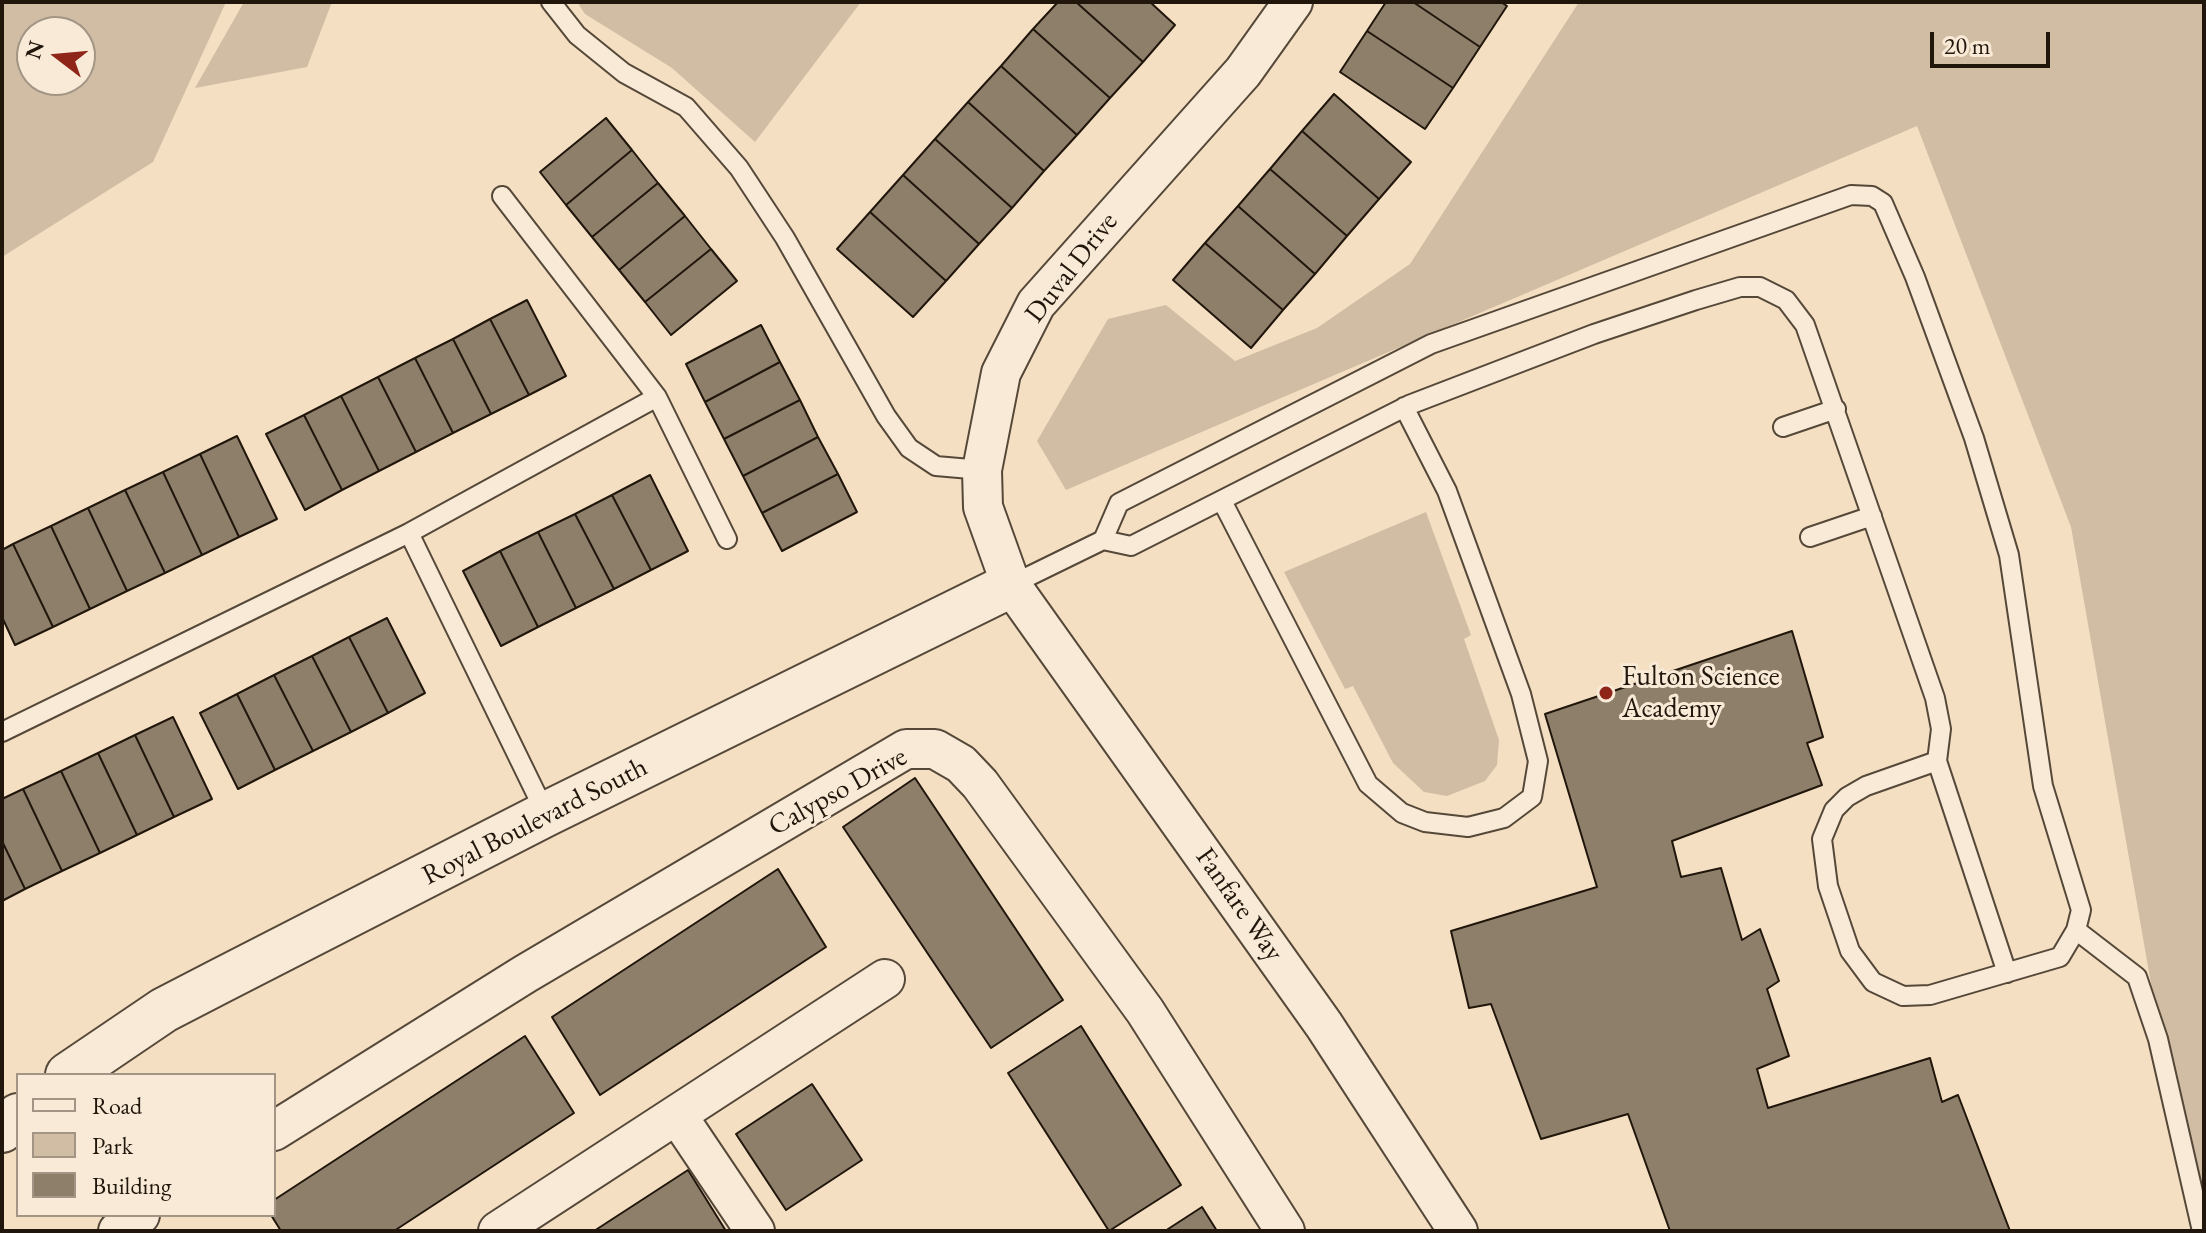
<!DOCTYPE html>
<style>
body{margin:0}
#map{position:relative;width:2206px;height:1233px;overflow:hidden;background:#f4dfc2;font-family:"EB Garamond",serif}
canvas{display:block}
.frame{position:absolute;inset:0;border:4px solid #20160b;pointer-events:none}
.legend{position:absolute;left:16px;top:1073px;width:260px;height:144px;box-sizing:border-box;background:#f8ead7;border:2px solid #a29585;margin:0;padding:10px 14px;list-style:none;font-size:24px;color:#20160b}
.legend li{display:flex;align-items:center;gap:16px;height:40px}
.legend b{width:40px;border:2px solid #a29585}
.north{position:absolute;left:16px;top:16px;width:80px;height:80px;box-sizing:border-box;background:#f8ead7;border:2px solid #a29585;border-radius:50%;rotate:286deg;font-size:22px;font-weight:700;line-height:32px;text-align:center;color:#20160b}
.north::after{content:'';display:block;margin:auto;width:28px;height:36px;background:#8f2418;clip-path:polygon(50% 0,100% 100%,50% 72%,0 100%)}
.scale{position:absolute;left:1930px;top:32px;width:120px;height:36px;box-sizing:border-box;border:4px solid #20160b;border-top:0;padding-left:10px;font-size:24px;line-height:28px;white-space:nowrap;color:#20160b;-webkit-text-stroke:6px #f8ead7;paint-order:stroke}
</style>
<div id="map">
<canvas width="2206" height="1233"></canvas>
<div class="frame"></div>
<ul class="legend">
<li><b style="height:10px;background:#f8ead7"></b>Road</li>
<li><b style="height:22px;background:#d0bda3"></b>Park</li>
<li><b style="height:22px;background:#8e7f6a"></b>Building</li>
</ul>
<div class="north">N</div>
<div class="scale">20 m</div>
</div>
<script>
const c = document.querySelector('canvas').getContext('2d');
c.lineJoin = 'round';
function paint(path, color) { c.fillStyle = color; c.fill(path, 'evenodd'); }
const poly = rows => new Path2D(rows.map(r => 'M' + r).join(''));
function trace(path, color, width, dash) { c.strokeStyle = color; c.lineWidth = width; c.lineCap = dash ? 'butt' : 'round'; c.setLineDash(dash || []); c.stroke(path); }
function drawText(font, color, halo, rows, align = 'center') {
  c.font = font + ' "EB Garamond",serif'; c.lineWidth = 6; c.setLineDash([]); c.textBaseline = 'middle'; c.strokeStyle = halo; c.fillStyle = color; for (const [text, x, y, turn = 0] of rows) {
    c.save(); c.translate(x, y); c.rotate((+turn || 0) * Math.PI / 180); c.textAlign = isNaN(turn) ? turn : align; if (halo) c.strokeText(text, 0, 0); c.fillText(text, 0, 0); c.restore();
  }
}
paint(poly([
 [2,2,226,2,153,162,2,257],
 [80,32,80,80,32,80,32,32],
 [244,2,332,2,307,67,195,88],
 [577,2,861,2,755,142,672,68,585,14],
 [1579,2,2204,2,2204,1196,2160,1035,2071,527,1917,126,1066,490,1037,441,1108,319,1166,305,1235,361,1317,328,1410,264],
 [1426,512,1471,635,1464,639,1499,740,1497,765,1485,781,1447,796,1424,792,1393,763,1353,686,1345,689,1284,572]
]), '#d0bda3');
const building = poly([
 [1058,2,1076,2,1143,62,1110,98,1033,29,1058,2],
 [1076,2,1150,2,1175,25,1143,62,1076,2],
 [1386,2,1413,2,1480,47,1453,88,1367,31,1386,2],
 [1413,2,1501,2,1507,6,1480,47,1413,2],
 [1033,29,1110,98,1077,135,1001,66,1033,29],
 [1367,31,1453,88,1425,129,1340,72,1367,31],
 [1001,66,1077,135,1044,171,968,102,1001,66],
 [1334,94,1411,162,1379,199,1302,131,1334,94],
 [968,102,1044,171,1012,208,935,139,968,102],
 [606,118,632,150,566,205,540,172,606,118],
 [1302,131,1379,199,1347,236,1270,169,1302,131],
 [935,139,1012,208,979,244,903,175,935,139],
 [632,150,658,183,592,237,566,205,632,150],
 [1270,169,1347,236,1315,274,1238,206,1270,169],
 [903,175,979,244,946,281,870,212,903,175],
 [658,183,685,216,619,270,592,237,658,183],
 [1238,206,1315,274,1283,310,1205,243,1238,206],
 [870,212,946,281,913,317,837,249,870,212],
 [685,216,711,249,645,302,619,270,685,216],
 [1205,243,1283,310,1251,348,1173,280,1205,243],
 [711,249,737,281,671,335,645,302,711,249],
 [527,300,566,376,529,395,490,319,527,300],
 [490,319,529,395,491,414,453,339,490,319],
 [761,325,780,362,705,402,686,364,761,325],
 [453,339,491,414,453,433,415,358,453,339],
 [415,358,453,433,416,452,378,377,415,358],
 [780,362,800,400,724,439,705,402,780,362],
 [378,377,416,452,379,471,341,396,378,377],
 [341,396,379,471,342,490,304,415,341,396],
 [800,400,818,437,743,476,724,439,800,400],
 [304,415,342,490,305,510,266,434,304,415],
 [237,436,277,519,239,537,200,454,237,436],
 [818,437,838,474,762,513,743,476,818,437],
 [200,454,239,537,202,555,163,472,200,454],
 [163,472,202,555,165,573,125,490,163,472],
 [838,474,857,512,782,551,762,513,838,474],
 [650,475,688,551,651,570,612,495,650,475],
 [125,490,165,573,127,591,88,508,125,490],
 [612,495,651,570,614,589,575,514,612,495],
 [88,508,127,591,90,609,51,526,88,508],
 [575,514,614,589,576,608,538,532,575,514],
 [51,526,90,609,53,627,13,544,51,526],
 [538,532,576,608,538,627,500,551,538,532],
 [13,544,53,627,15,645,2,617,2,550,13,544],
 [500,551,538,627,501,646,463,571,500,551],
 [387,618,425,693,388,713,349,637,387,618],
 [1792,631,1823,737,1807,743,1822,785,1672,841,1681,877,1721,868,1742,940,1760,929,1779,981,1767,989,1789,1056,1757,1069,1768,1108,1930,1058,1942,1102,1958,1095,2010,1231,1670,1231,1628,1114,1541,1139,1491,1004,1469,1008,1451,931,1597,887,1545,714,1792,631],
 [349,637,388,713,351,732,312,656,349,637],
 [312,656,351,732,313,751,274,675,312,656],
 [274,675,313,751,275,770,237,694,274,675],
 [237,694,275,770,238,789,200,713,237,694],
 [173,717,212,799,174,817,135,735,173,717],
 [135,735,174,817,137,835,98,753,135,735],
 [98,753,137,835,100,853,61,771,98,753],
 [61,771,100,853,62,871,23,789,61,771],
 [915,778,1063,1000,991,1048,843,827,915,778],
 [23,789,62,871,25,889,2,841,2,799,23,789],
 [2,841,25,889,2,901,2,841],
 [778,869,826,947,600,1095,552,1017,778,869],
 [1081,1026,1181,1185,1109,1231,1008,1073,1081,1026],
 [525,1036,574,1113,394,1231,281,1231,271,1215,274,1200,525,1036],
 [812,1084,862,1160,786,1210,736,1134,812,1084],
 [688,1170,726,1231,594,1231,688,1170],
 [1202,1207,1217,1231,1165,1231,1202,1207]
]);
paint(building, '#8e7f6a');
trace(building, '#20160b', 2);
const service = poly([
 [551,2,577,35,624,73,686,107,739,168,785,238,886,416,909,448,936,466,982,470],
 [657,397,727,539],
 [1783,427,1836,409],
 [1222,501,1368,784,1402,813,1425,822,1468,827,1504,818,1532,797,1538,761,1521,694,1447,491,1404,407],
 [409,533,657,397,502,196],
 [1810,537,1872,516],
 [1103,540,1119,503,1431,344,1851,195,1872,196,1883,203,1915,277,1974,438,2009,555,2043,786,2081,910,2076,930,2060,957,1930,995,1903,996,1873,982,1850,951,1828,886,1822,839,1834,810,1847,797,1866,786,1937,761],
 [1011,585,1103,540,1131,546,1409,405,1594,334,1696,300,1740,287,1760,287,1786,300,1805,325,1935,698,1941,729,1937,761,2007,973],
 [2,732,409,533,546,814],
 [2076,930,2137,977,2158,1039,2202,1231]
]);
const minor = poly([
 [1293,2,1243,72,1036,304,1001,373,982,470,983,507,1011,585,1324,1025,1458,1231],
 [677,1115,755,1231],
 [274,1131,525,974,906,749,935,749,961,764,980,784,1145,1011,1285,1231],
 [118,1231,140,1215],
 [498,1231,885,979]
]);
const tertiary = poly([
 [68,1075,164,1010,222,980,546,814,1011,585],
 [2,1130,18,1116]
]);
trace(service, '#554839', 22);
trace(minor, '#554839', 42);
trace(tertiary, '#554839', 48);
trace(service, '#f8ead7', 18);
trace(minor, '#f8ead7', 38);
trace(tertiary, '#f8ead7', 44);
for (const [x, y, r, color] of [
 [1606,693,8,"#8f2418"]
]) { const dot = new Path2D(); dot.arc(x, y, r, 0, 2 * Math.PI); c.fillStyle = color; c.fill(dot); trace(dot, '#f8ead7', 3); }
drawText('28px', '#20160b', '#f8ead7', [
 ["Duval Drive",1072,268,-52],
 ["Calypso Drive",838,792,-29],
 ["Royal Boulevard South",535,822,-27],
 ["Fanfare Way",1239,905,55]
]);
drawText('28px', '#20160b', '#f8ead7', [
 ["Fulton Science",1622,677],
 ["Academy",1622,709]
], 'left');
</script>
